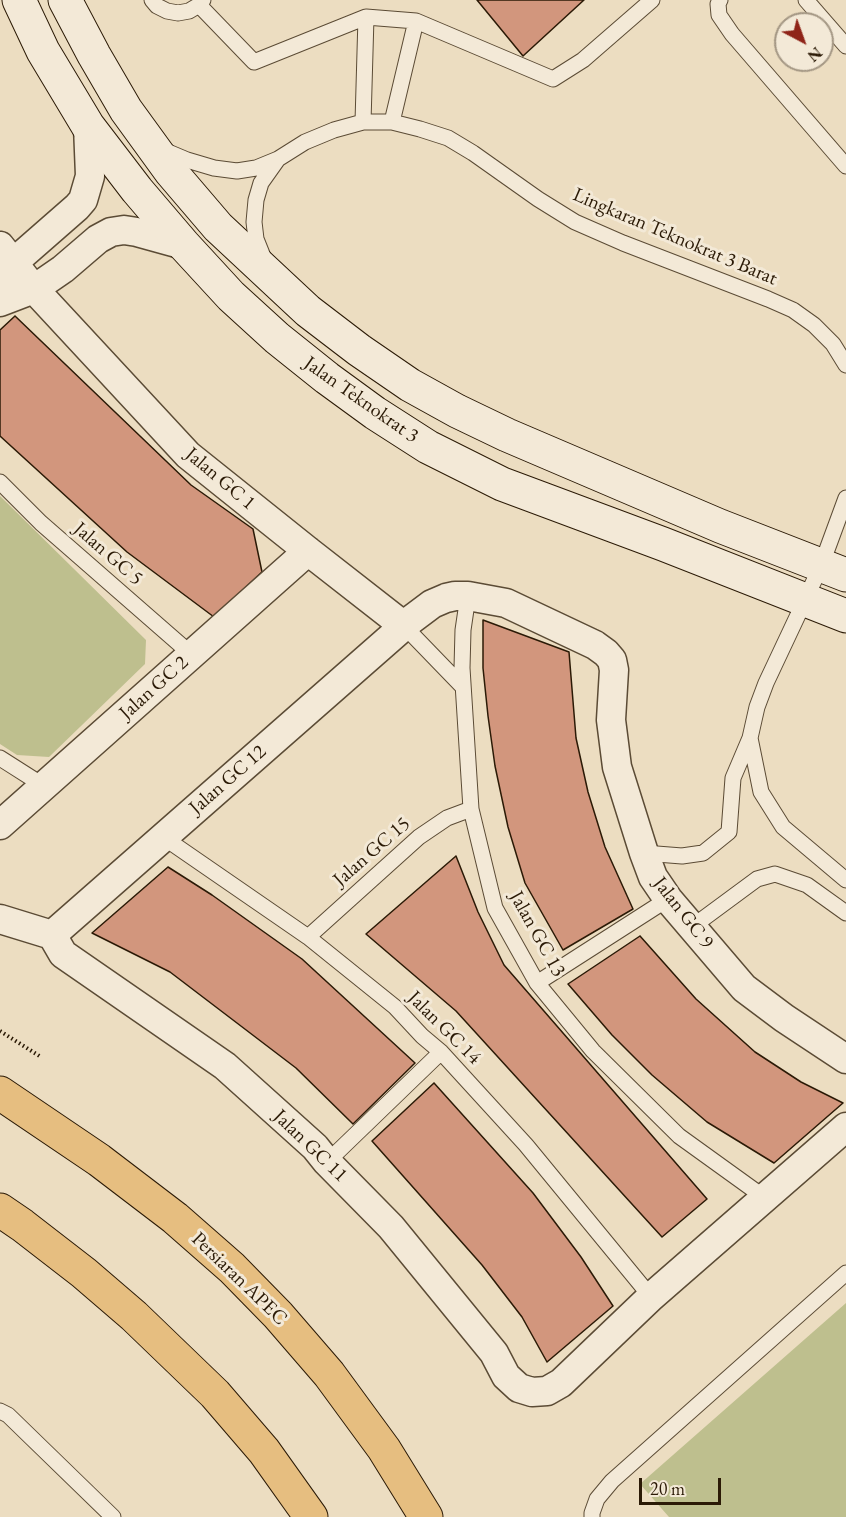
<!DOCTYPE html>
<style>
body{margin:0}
#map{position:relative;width:846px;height:1517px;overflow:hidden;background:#ecddc1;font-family:"EB Garamond",serif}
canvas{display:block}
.north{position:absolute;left:774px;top:12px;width:60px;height:60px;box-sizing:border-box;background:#f3e9d7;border:2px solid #a39683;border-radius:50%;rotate:139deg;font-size:16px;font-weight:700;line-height:24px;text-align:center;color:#2b1a06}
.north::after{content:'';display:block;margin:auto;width:21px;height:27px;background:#8f2418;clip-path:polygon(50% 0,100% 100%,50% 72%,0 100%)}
.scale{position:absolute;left:639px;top:1478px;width:82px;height:27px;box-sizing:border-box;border:3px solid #2b1a06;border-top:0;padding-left:8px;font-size:18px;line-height:21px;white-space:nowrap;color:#2b1a06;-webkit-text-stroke:4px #f3e9d7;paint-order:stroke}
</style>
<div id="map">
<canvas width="846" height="1517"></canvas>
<div class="north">N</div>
<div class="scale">20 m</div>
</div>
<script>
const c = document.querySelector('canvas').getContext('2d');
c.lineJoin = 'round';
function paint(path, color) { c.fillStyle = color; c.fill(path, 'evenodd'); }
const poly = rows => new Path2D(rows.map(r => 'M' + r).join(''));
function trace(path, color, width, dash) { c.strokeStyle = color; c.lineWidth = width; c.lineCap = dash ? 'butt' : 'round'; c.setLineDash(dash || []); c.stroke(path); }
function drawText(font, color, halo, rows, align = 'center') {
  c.font = font + ' "EB Garamond",serif'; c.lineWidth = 6; c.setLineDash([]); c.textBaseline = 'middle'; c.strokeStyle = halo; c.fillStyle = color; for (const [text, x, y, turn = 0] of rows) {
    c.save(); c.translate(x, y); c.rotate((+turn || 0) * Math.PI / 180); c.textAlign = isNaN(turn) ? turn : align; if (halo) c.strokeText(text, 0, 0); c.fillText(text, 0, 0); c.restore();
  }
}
paint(poly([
 [0,496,146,640,145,664,49,757,17,755,0,744],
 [846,1303,846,1517,669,1517,640,1484]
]), '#bebf8e');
const building = poly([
 [477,0,584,0,523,56,477,0],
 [15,316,191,485,253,529,262,572,214,617,127,552,0,436,0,330,15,316],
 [483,620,569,652,576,738,588,792,605,847,633,909,563,950,525,883,508,827,495,766,488,716,483,668,483,620],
 [456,856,478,912,504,965,707,1199,662,1237,456,1011,366,934,456,856],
 [168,867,212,895,302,959,415,1063,353,1124,296,1068,170,972,92,933,168,867],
 [640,936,696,999,755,1052,801,1082,843,1103,774,1163,707,1122,652,1075,612,1035,568,984,640,936],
 [434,1083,533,1193,581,1257,613,1306,547,1362,522,1317,482,1265,372,1141,434,1083]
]);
paint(building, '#d2967d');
trace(building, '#2b1a06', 1.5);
const lane = poly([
 [152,0,157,6,167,11,178,13,189,11,199,5,203,0],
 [720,0,718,4,719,15,732,34,846,166],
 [806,0,846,46],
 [199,5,254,62,366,17,416,21,553,79,583,60,652,0],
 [363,122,366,17],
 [392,122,416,21],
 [161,149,187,160,214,168,237,171,256,168,278,159,305,142,334,130,363,122,392,122,420,129,448,138,473,153,538,199,575,222,623,243,768,299,793,310,814,325,833,344,846,365],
 [264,259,256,239,254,222,256,200,261,183,278,159],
 [0,482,41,523,191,654],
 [846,498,821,566,766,683,757,707,750,738,761,792,783,827,846,880],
 [468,596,463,630,462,668,471,809,495,908,537,983,593,1051,679,1136,765,1198],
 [404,626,463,687],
 [0,758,44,786],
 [163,837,308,937,395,1007,422,1036,441,1052,526,1145,651,1297],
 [644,853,682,856,703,853,729,832,733,778,750,738],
 [692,927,757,879,775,874,807,885,846,913],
 [308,937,419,837,447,818,471,809],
 [537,983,668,899],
 [327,1162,441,1052],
 [0,1411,8,1415,113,1517],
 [592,1517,592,1513,597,1499,612,1481,846,1273]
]);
const street = poly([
 [0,246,34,289,188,455,308,551,404,626],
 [5,280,13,263,77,207,83,200,90,176,88,126],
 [0,302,34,289,63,269,98,239,111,232,124,230,137,232,184,245],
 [0,825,308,551],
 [0,919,52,935],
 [52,935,412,619,432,604,446,598,455,596,468,596,506,603,595,645,606,653,612,660,614,670,611,720,617,767,644,853,653,877,668,899,744,988,784,1018,846,1059],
 [52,935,63,954,225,1066,315,1147,327,1162,391,1227,494,1353,506,1376,519,1388,532,1392,547,1391,561,1383,651,1297,846,1127]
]);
const secondary = poly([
 [19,0,43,51,88,126,137,190,184,245,231,296,277,338,327,378,375,413,428,447,502,484,663,544,846,616],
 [65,0,94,55,126,110,171,172,218,227,308,311,359,350,410,385,457,411,507,435,720,526,846,575]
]);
const primary = poly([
 [0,1093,99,1160,175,1218,232,1268,278,1315,329,1374,384,1449,426,1517],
 [0,1210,22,1225,84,1273,134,1316,215,1394,264,1451,311,1517]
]);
trace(lane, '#5b4b35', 17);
trace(street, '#5b4b35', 31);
trace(secondary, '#2b1a06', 35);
trace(primary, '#2b1a06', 35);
trace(poly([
 [0,1031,41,1057]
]), '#2b1a06', 4, [1.5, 3]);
trace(lane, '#f3e9d7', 15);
trace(street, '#f3e9d7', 28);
trace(secondary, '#f3e9d7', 33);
trace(primary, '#e6be80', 33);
drawText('20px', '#2b1a06', '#f3e9d7', [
 ["Lingkaran Teknokrat 3 Barat",675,237,23],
 ["Jalan Teknokrat 3",361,400,35],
 ["Jalan GC 1",220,479,40],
 ["Jalan GC 5",108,554,41],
 ["Jalan GC 2",154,688,-42],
 ["Jalan GC 12",228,780,-41],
 ["Jalan GC 15",372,852,-41],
 ["Jalan GC 9",683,913,52],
 ["Jalan GC 13",537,934,61],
 ["Jalan GC 14",444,1028,45],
 ["Jalan GC 11",310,1146,44],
 ["Persiaran APEC",239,1279,44]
]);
</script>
